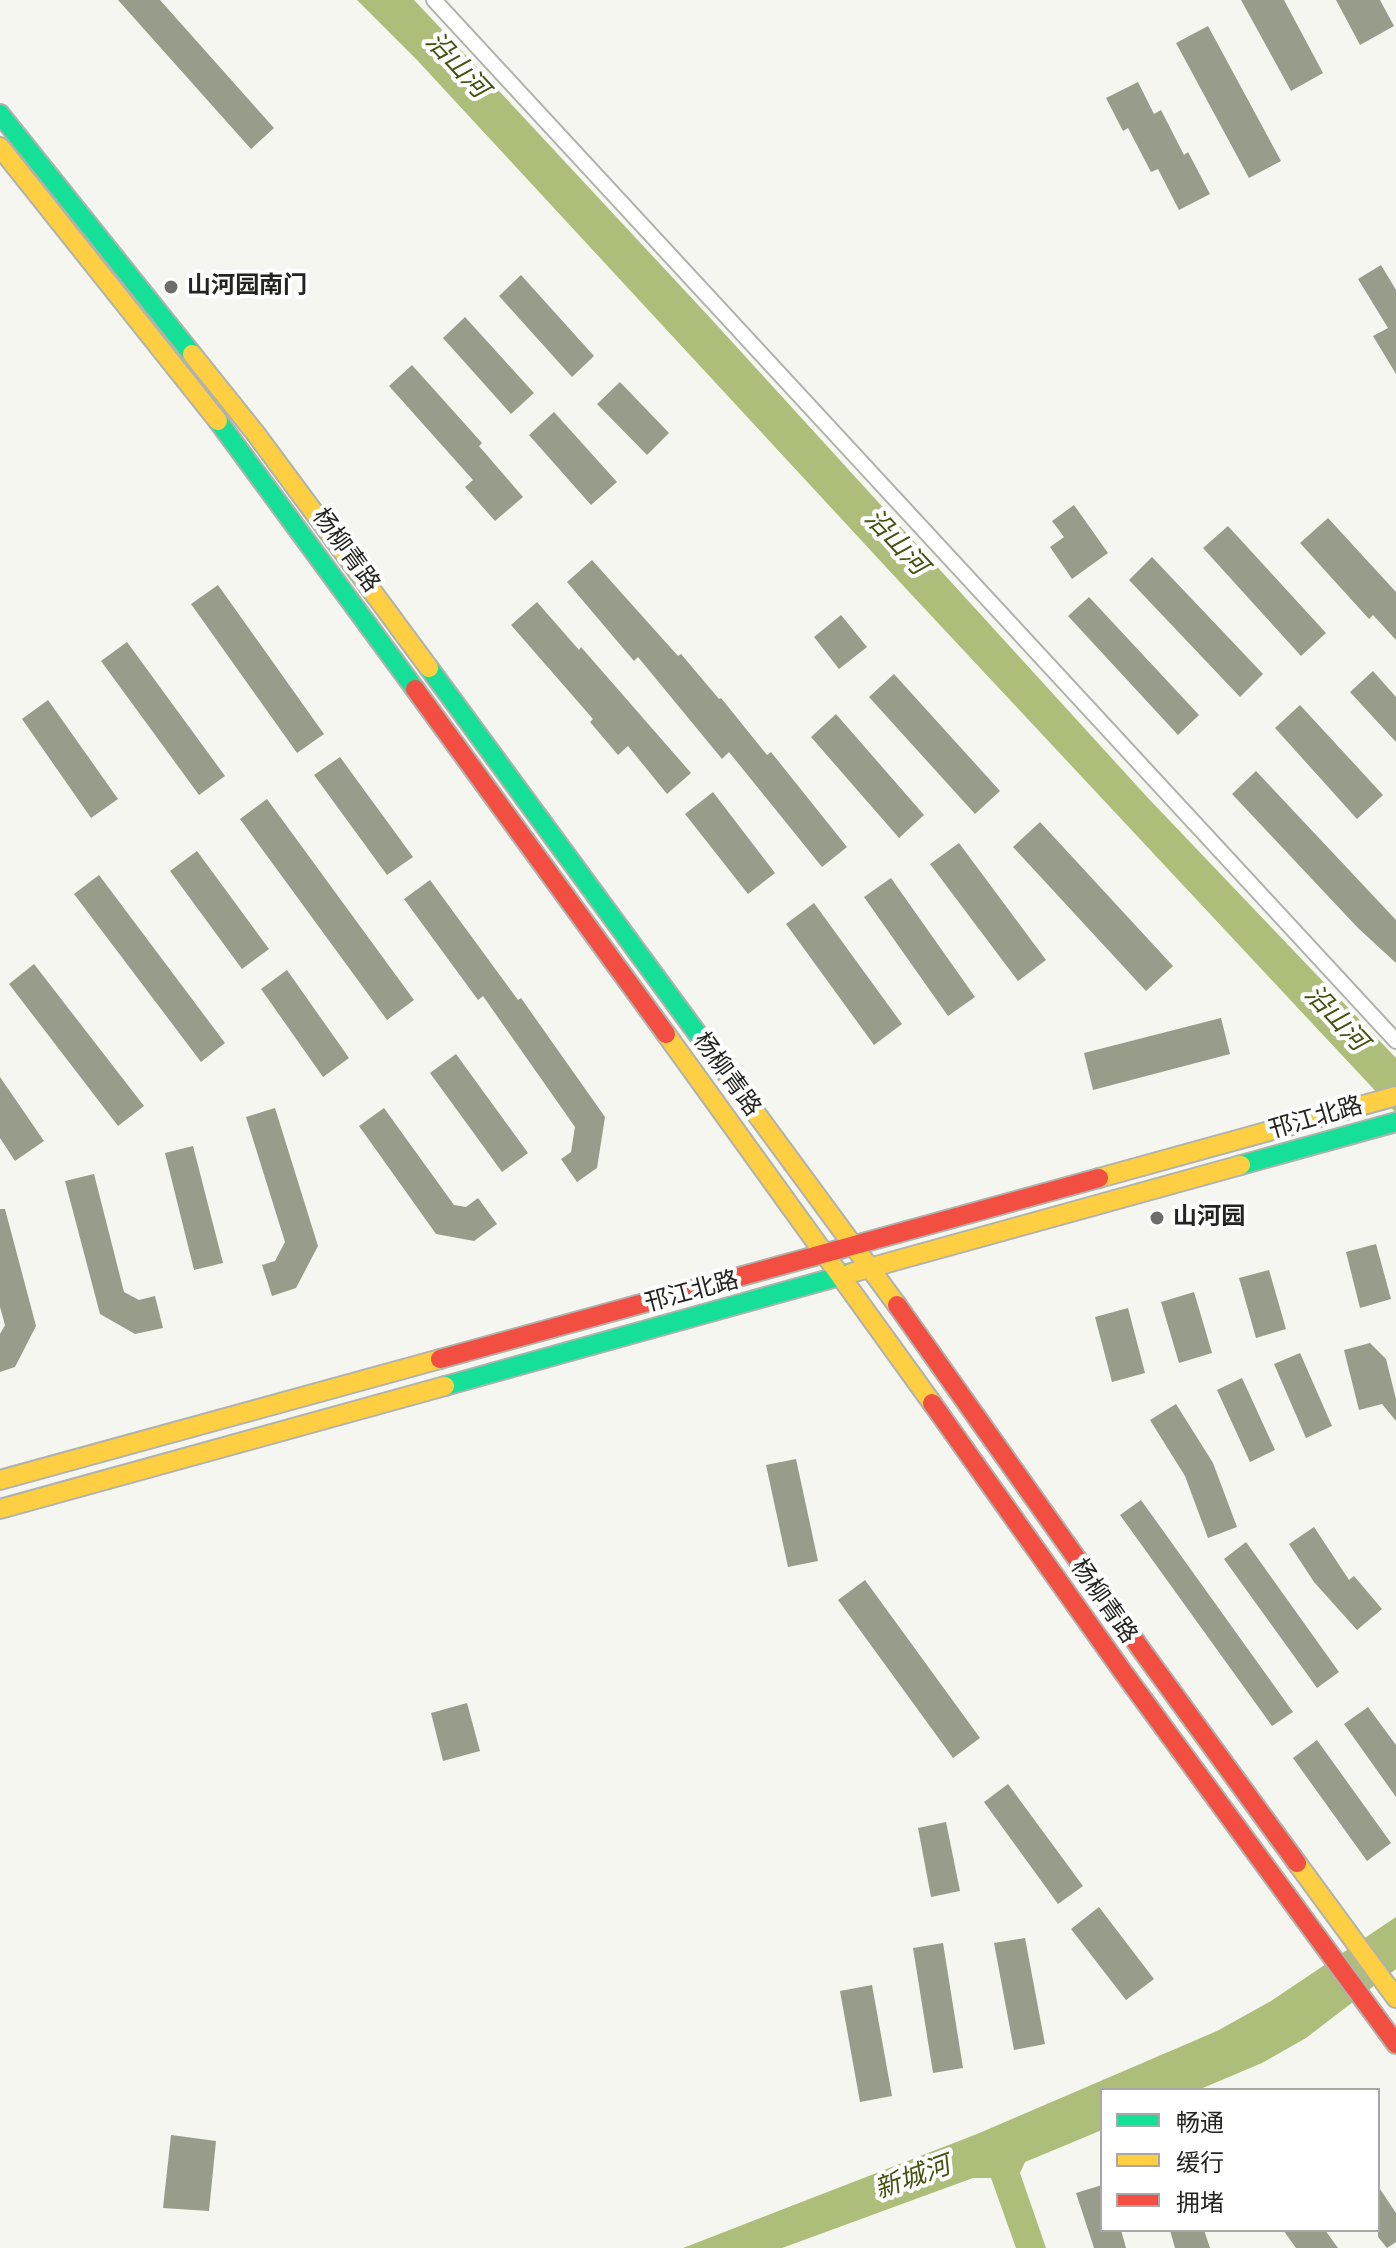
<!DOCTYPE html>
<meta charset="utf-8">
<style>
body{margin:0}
#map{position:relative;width:1396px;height:2248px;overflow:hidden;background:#f4f6ef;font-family:"Roboto Condensed","Noto Sans SC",sans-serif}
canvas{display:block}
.legend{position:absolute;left:1100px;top:2088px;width:280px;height:144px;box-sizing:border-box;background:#fff;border:2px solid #a7a8a6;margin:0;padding:10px 14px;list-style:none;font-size:24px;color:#242521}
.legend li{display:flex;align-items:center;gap:16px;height:40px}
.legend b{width:40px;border:2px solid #a7a8a6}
</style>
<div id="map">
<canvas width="1396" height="2248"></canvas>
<ul class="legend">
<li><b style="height:10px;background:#16e098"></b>畅通</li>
<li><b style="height:10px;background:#ffcf43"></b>缓行</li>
<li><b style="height:10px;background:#f24e42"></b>拥堵</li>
</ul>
</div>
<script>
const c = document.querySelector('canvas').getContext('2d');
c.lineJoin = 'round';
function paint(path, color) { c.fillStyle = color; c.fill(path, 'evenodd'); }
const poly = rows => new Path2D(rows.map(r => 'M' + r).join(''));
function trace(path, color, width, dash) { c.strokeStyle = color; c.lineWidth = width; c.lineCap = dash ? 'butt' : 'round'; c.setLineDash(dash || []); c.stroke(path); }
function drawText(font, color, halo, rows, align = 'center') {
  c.font = font + ' "Roboto Condensed","Noto Sans SC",sans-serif'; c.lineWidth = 8; c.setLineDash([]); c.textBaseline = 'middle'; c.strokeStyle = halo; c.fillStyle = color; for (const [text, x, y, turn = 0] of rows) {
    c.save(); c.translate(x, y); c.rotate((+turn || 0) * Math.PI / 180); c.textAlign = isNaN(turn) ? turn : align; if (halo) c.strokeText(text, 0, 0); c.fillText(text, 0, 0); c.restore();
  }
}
paint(poly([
 [357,0,414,0,447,35,713,321,1148,798,1396,1058,1396,1113,910,593,417,60],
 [1396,1917,1396,1969,1306,2038,1262,2063,1198,2090,1102,2090,1102,2130,1025,2162,1020,2173,1046,2248,1016,2248,991,2178,973,2178,782,2248,683,2248,977,2134,1217,2031,1271,2001]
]), '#adbd7a');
paint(poly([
 [118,0,160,0,274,128,251,149],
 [1241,0,1284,0,1323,73,1291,91],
 [1336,0,1380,0,1394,26,1360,45],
 [1208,26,1281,161,1249,178,1176,43],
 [1138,82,1154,114,1161,110,1184,155,1188,152,1210,194,1179,210,1158,169,1151,172,1128,128,1123,131,1106,98],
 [1381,265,1396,290,1396,374,1373,336,1388,328,1358,279],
 [521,275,594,356,572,377,499,296],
 [465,317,534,393,511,414,443,338],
 [412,365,482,443,479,446,523,497,495,521,465,487,473,480,389,386],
 [620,382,669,433,647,455,597,404],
 [554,412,617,482,591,505,529,435],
 [1074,505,1108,553,1072,579,1050,547,1064,537,1052,521],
 [1328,518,1396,592,1396,640,1373,615,1369,619,1300,543],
 [1228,526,1326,633,1301,656,1203,548],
 [1152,557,1263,674,1240,697,1129,580],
 [592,560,678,656,681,654,719,699,721,698,767,755,771,752,847,847,822,867,729,752,722,759,638,657,634,661,567,582],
 [218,585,324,734,297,753,191,604],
 [1089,597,1199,715,1178,735,1068,616],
 [537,602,579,650,581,647,691,773,667,794,628,746,618,755,590,722,593,719,511,625],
 [841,615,867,647,839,669,814,637],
 [127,642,225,776,199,795,101,661],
 [1373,671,1396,697,1396,742,1350,692],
 [894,674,1000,791,975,814,869,697],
 [48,700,118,799,91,818,22,719],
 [1300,705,1383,795,1357,819,1275,728],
 [836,714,924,815,899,838,811,737],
 [340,757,413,857,387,875,314,775],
 [1256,771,1396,920,1396,963,1358,928,1232,794],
 [713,792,775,873,748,894,685,814],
 [267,799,414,1000,387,1020,240,819],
 [1040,822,1173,966,1146,991,1013,847],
 [959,843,1046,960,1018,981,930,864],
 [197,851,269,949,242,969,170,871],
 [99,875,225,1043,201,1062,74,894],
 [891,878,975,997,948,1016,864,897],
 [430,880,518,1000,521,998,605,1117,597,1168,577,1182,561,1159,571,1152,575,1127,483,996,478,1000,404,899],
 [814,903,902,1024,874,1045,786,924],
 [34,964,144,1106,118,1126,9,984],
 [287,970,349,1058,323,1077,261,989],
 [1221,1018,1230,1054,1093,1090,1084,1053],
 [456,1054,528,1153,502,1172,430,1073],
 [0,1077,44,1141,15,1161,0,1138],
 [275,1108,318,1246,296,1288,272,1296,262,1265,275,1261,285,1242,246,1117],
 [384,1108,454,1205,466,1207,478,1198,497,1224,474,1241,436,1234,359,1126],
 [193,1146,223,1263,194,1270,165,1153],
 [94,1174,124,1292,139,1300,155,1296,163,1328,135,1334,100,1314,65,1181],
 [0,1209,5,1209,36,1326,15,1367,0,1372,0,1334,5,1325,0,1307],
 [1376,1244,1391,1299,1360,1308,1346,1252],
 [1269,1270,1286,1329,1256,1338,1239,1278],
 [1194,1292,1212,1353,1179,1363,1161,1302],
 [1128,1308,1145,1373,1112,1382,1095,1317],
 [1370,1343,1386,1359,1396,1399,1396,1421,1382,1404,1359,1410,1344,1350],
 [1300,1353,1332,1426,1306,1438,1274,1364],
 [1242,1378,1275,1450,1250,1462,1217,1390],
 [1176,1404,1213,1463,1237,1527,1208,1538,1185,1476,1150,1420],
 [796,1459,818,1561,788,1567,766,1465],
 [1141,1500,1293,1712,1272,1726,1120,1515],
 [1314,1527,1349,1580,1354,1576,1382,1609,1357,1630,1314,1582,1289,1544],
 [1246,1542,1339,1672,1317,1688,1224,1559],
 [865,1580,980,1738,953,1758,838,1600],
 [467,1703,480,1751,443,1761,431,1713],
 [1368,1707,1396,1745,1396,1797,1344,1724],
 [1317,1740,1391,1843,1367,1861,1293,1758],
 [1008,1784,1083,1886,1058,1904,984,1802],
 [946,1822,960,1891,931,1897,918,1828],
 [1099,1907,1154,1979,1126,2000,1071,1929],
 [1025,1938,1045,2044,1014,2050,994,1943],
 [943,1943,963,2068,933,2073,913,1948],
 [872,1985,892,2096,860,2102,840,1991],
 [171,2135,216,2141,209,2211,163,2208],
 [1102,2185,1102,2230,1121,2230,1126,2248,1094,2248,1076,2193],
 [1378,2186,1396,2213,1396,2242,1387,2248,1378,2237],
 [1170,2230,1204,2230,1210,2248,1175,2248],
 [1283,2230,1325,2230,1338,2248,1296,2248]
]), '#989c8b');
const street = poly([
 [434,0,1396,1041]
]);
const fast = poly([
 [0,114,192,354],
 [218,421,415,689],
 [429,668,705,1044],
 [1241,1165,1396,1122],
 [445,1386,851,1273]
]);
const slow = poly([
 [0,147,218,421],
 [192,354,256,434,429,668],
 [666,1034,932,1403],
 [705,1044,897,1305],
 [1099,1178,1396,1096],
 [851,1273,1241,1165],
 [0,1480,440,1359],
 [0,1509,445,1386],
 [1297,1863,1396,1998]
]);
const jam = poly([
 [415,689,666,1034],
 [897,1305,1143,1652,1297,1863],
 [440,1359,1099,1178],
 [932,1403,1123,1672,1396,2044]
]);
trace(street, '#b0b2ad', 18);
trace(fast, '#b0b2ad', 22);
trace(slow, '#b0b2ad', 22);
trace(jam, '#b0b2ad', 22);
trace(street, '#fdfefd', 14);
trace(fast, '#16e098', 18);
trace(slow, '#ffcf43', 18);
trace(jam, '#f24e42', 18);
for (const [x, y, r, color] of [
 [171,287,8,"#6d6e69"],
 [1157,1218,8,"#6d6e69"]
]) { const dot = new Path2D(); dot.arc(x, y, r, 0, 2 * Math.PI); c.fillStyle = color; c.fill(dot); trace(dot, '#fff', 3); }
drawText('bold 24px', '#242521', '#fff', [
 ["山河园南门",187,287],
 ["山河园",1173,1218]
], 'left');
drawText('24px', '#242521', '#fff', [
 ["杨柳青路",345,551,54],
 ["杨柳青路",726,1075,54],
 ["邗江北路",1316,1119,-16],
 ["邗江北路",692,1293,-15],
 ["杨柳青路",1103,1602,55]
]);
drawText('italic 26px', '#45520f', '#fff', [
 ["沿山河",456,66,47],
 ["沿山河",895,543,47],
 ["沿山河",1335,1019,47],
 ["新城河",913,2179,-20]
]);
</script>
